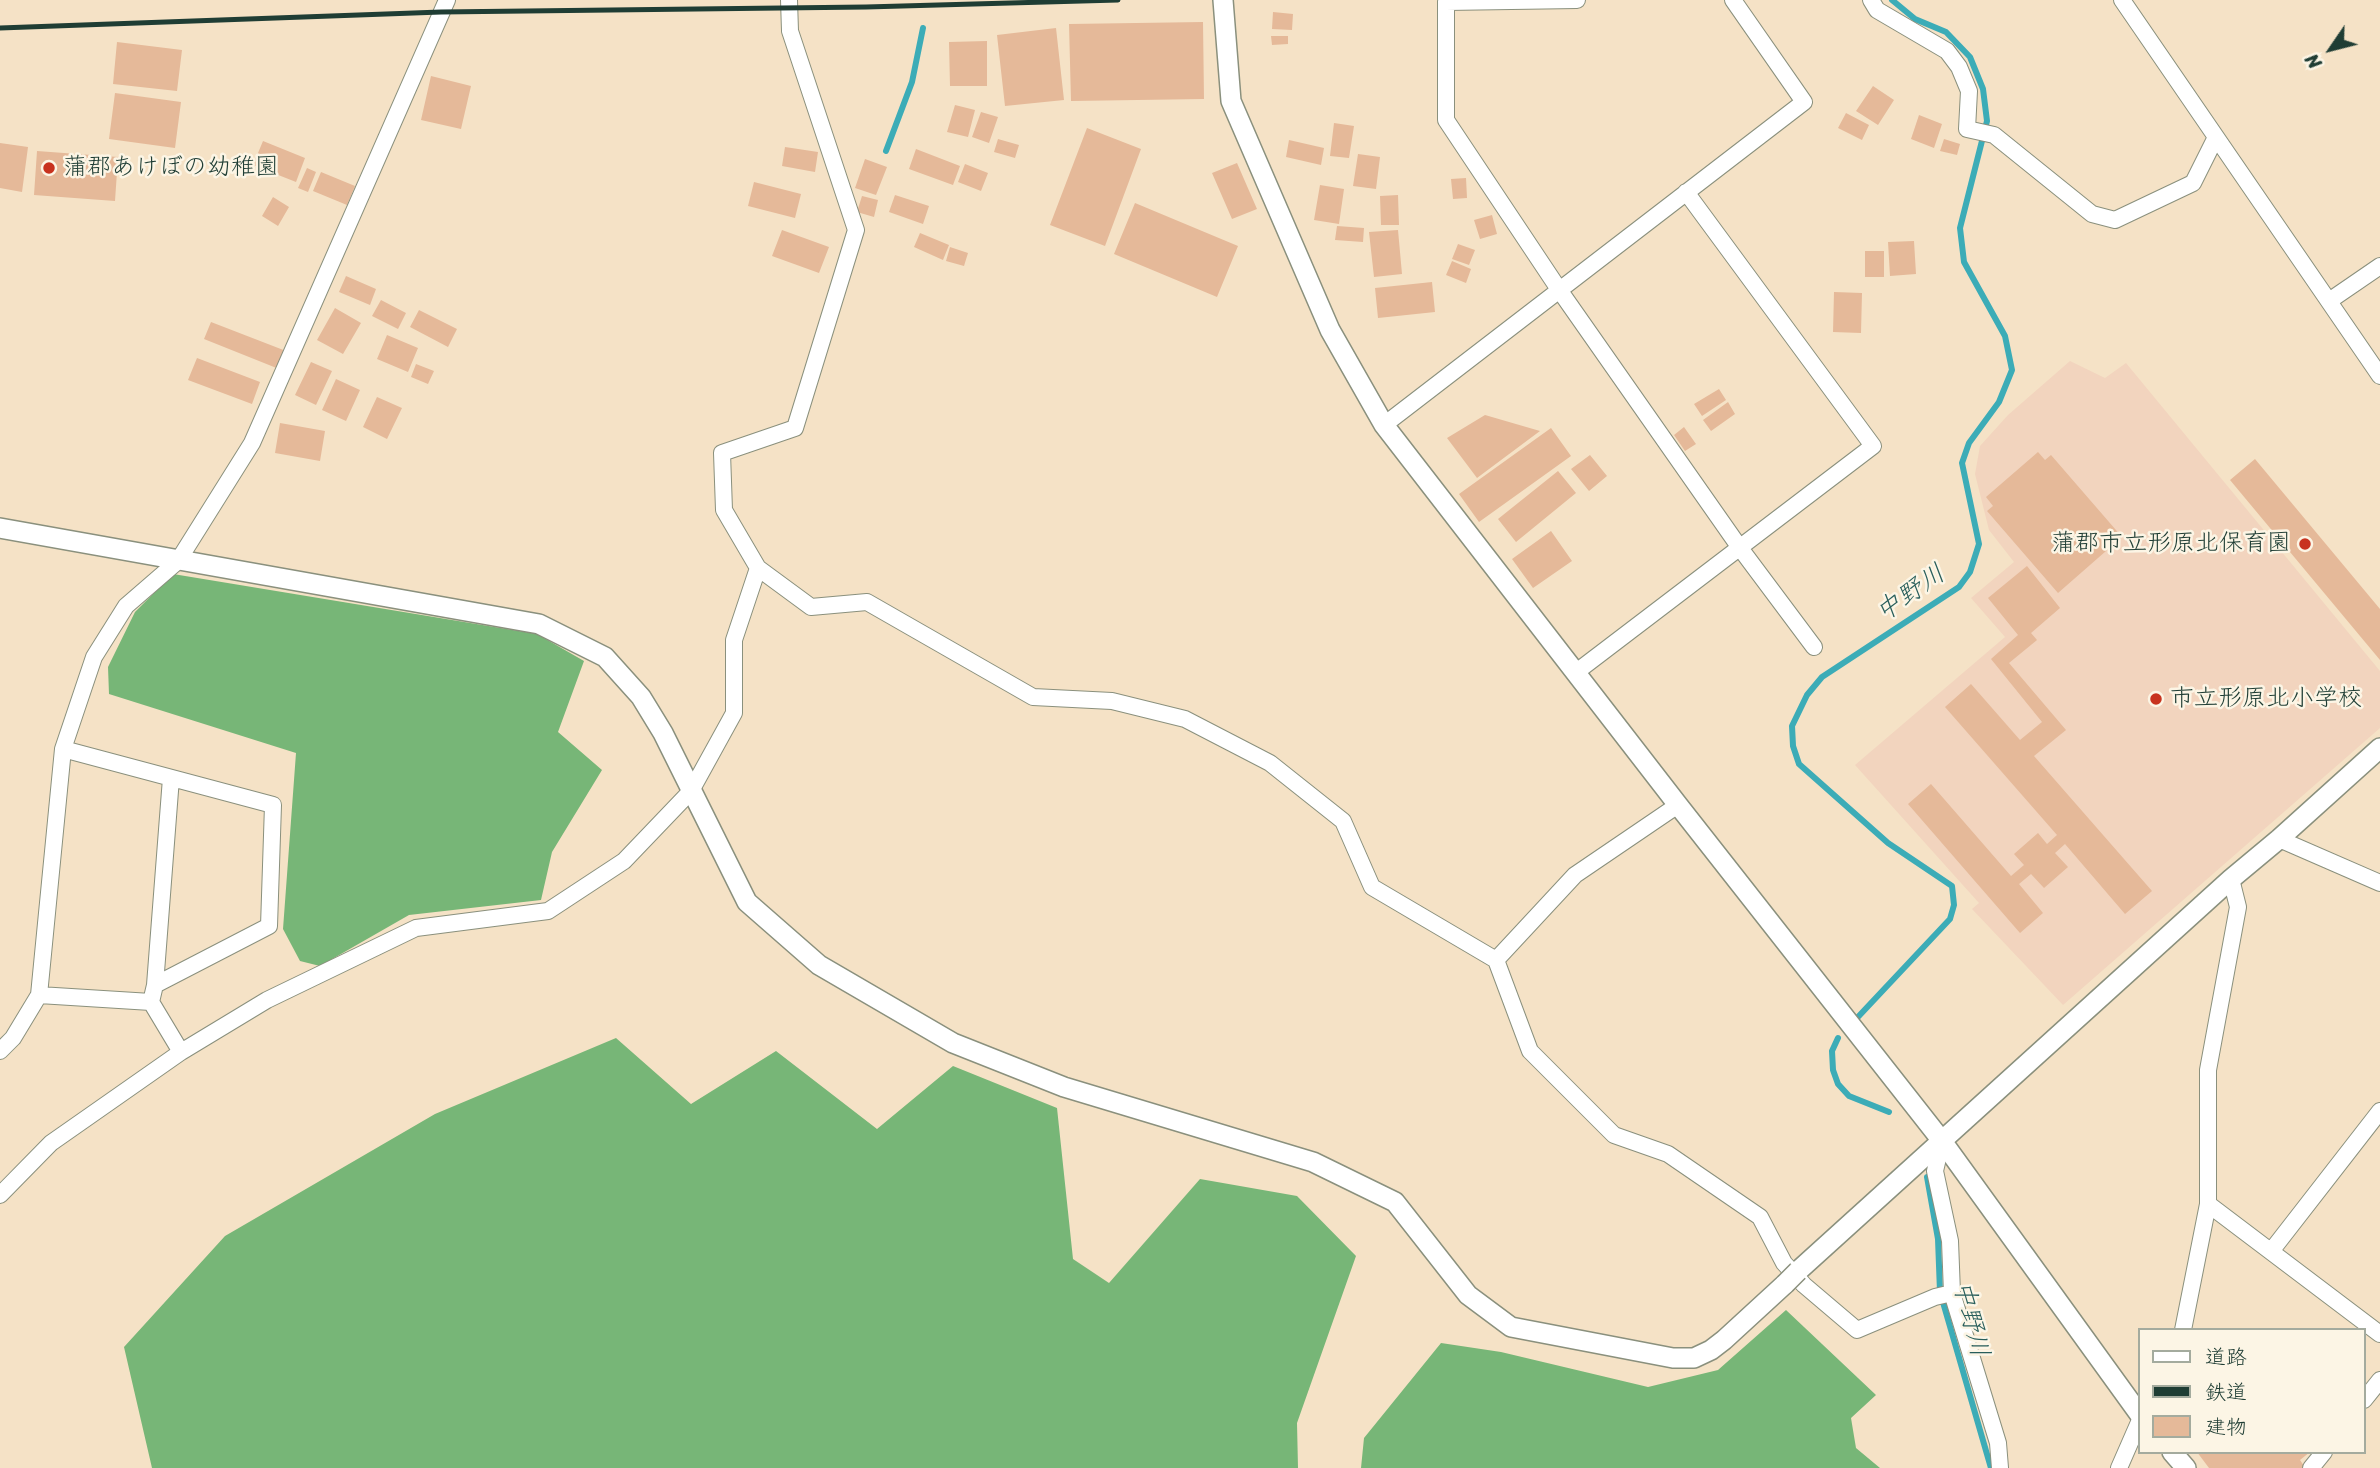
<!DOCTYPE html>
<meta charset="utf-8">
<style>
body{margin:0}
#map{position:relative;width:2380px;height:1468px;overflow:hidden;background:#f5e2c6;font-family:Sriracha,"Klee One",sans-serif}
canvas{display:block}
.legend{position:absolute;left:2138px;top:1328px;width:228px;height:126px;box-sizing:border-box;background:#fcf5e5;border:2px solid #a4ab9e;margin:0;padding:9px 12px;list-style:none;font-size:21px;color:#1f3d34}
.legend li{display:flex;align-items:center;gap:14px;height:35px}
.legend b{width:35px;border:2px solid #a4ab9e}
.north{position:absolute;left:2296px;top:14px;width:70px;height:70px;-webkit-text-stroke:5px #fcf5e5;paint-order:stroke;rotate:235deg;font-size:19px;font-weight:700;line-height:28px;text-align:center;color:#1f3d34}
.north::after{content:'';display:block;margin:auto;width:24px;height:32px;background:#1f3d34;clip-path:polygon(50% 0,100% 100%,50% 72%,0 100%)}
</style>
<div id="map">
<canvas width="2380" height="1468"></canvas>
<ul class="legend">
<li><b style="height:9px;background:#fff"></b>道路</li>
<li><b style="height:9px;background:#1f3d34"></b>鉄道</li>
<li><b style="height:19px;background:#e5b999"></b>建物</li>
</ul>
<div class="north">N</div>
</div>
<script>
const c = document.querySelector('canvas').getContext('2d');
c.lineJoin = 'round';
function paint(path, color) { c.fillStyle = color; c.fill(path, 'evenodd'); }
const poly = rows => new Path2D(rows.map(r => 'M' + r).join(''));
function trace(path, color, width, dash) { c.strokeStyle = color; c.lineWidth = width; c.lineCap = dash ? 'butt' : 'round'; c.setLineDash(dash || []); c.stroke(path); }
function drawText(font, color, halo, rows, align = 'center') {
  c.font = font + ' Sriracha,"Klee One",sans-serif'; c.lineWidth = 5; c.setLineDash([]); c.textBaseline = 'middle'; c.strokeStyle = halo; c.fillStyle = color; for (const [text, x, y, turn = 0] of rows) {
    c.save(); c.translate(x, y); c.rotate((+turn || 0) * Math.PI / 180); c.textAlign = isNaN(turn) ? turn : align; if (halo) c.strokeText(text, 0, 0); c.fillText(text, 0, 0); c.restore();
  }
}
paint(poly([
 [2070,361,2105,378,2126,363,2380,671,2380,728,2063,1005,1972,909,1979,903,1855,765,2005,637,1971,598,2014,562,1989,530,1975,474,1980,446,2008,415]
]), '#f2d4be');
paint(poly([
 [173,574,537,634,584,661,558,732,602,770,552,852,541,900,409,915,320,966,300,961,283,929,296,753,109,694,108,667,135,612],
 [616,1038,691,1104,776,1051,877,1129,953,1066,1057,1108,1073,1259,1109,1283,1200,1179,1297,1196,1356,1256,1297,1423,1298,1468,152,1468,124,1347,225,1236,435,1114],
 [1786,1310,1876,1395,1851,1418,1856,1448,1880,1468,1361,1468,1364,1438,1441,1343,1501,1352,1648,1387,1718,1370]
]), '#77b677');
trace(poly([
 [886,151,912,82,923,28],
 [1857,1018,1950,919,1954,905,1952,886,1888,843,1799,764,1793,746,1792,726,1807,695,1822,677,1959,587,1970,572,1979,544,1962,463,1969,443,1999,402,2012,370,2005,336,1964,262,1960,228,1987,121,1983,89,1970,57,1946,32,1915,19,1892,0],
 [1838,1038,1832,1051,1833,1070,1838,1084,1849,1096,1889,1112],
 [1927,1177,1938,1239,1940,1292,1991,1468]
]), '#3cacb7', 6);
paint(poly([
 [1273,12,1293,14,1292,30,1272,29],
 [1203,22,1204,99,1071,101,1069,24],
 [1056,28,1064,100,1005,106,997,35],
 [1271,36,1288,36,1288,44,1272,45],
 [987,41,987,86,950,86,949,42],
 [117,42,182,50,177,91,113,84],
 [431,76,471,86,461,129,421,120],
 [1873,86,1894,100,1878,125,1856,111],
 [115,93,181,102,175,148,109,139],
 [955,105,975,110,968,137,947,132],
 [981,112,998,117,989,143,972,137],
 [1846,113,1869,125,1862,140,1838,128],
 [1919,115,1942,124,1934,148,1911,139],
 [1334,123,1354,126,1349,158,1330,156],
 [1087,128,1141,149,1105,246,1050,225],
 [998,139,1019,145,1015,158,994,152],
 [1944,139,1960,144,1957,155,1940,151],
 [1289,140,1324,148,1321,165,1286,157],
 [263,141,305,158,296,182,253,165],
 [0,143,28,147,22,192,0,188],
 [785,147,818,152,815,172,782,166],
 [916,149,960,166,953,185,909,169],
 [37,151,118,157,115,201,34,195],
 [1358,154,1380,157,1376,189,1353,186],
 [865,159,887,167,876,195,855,188],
 [1237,163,1257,209,1232,219,1212,173],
 [965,164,988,173,981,191,958,182],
 [307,168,316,172,308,192,298,188],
 [321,172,355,186,347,205,313,191],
 [1466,178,1467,198,1453,199,1451,179],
 [754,182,801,194,795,218,748,206],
 [1320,185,1344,189,1339,224,1314,220],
 [895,195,929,206,923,224,889,212],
 [1398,195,1399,225,1381,225,1380,196],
 [862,196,878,200,874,217,857,212],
 [273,197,289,207,278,226,262,216],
 [1135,203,1238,246,1217,297,1114,254],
 [1492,215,1497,234,1480,239,1474,220],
 [1337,226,1364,228,1363,242,1335,240],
 [782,230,829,247,819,273,772,256],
 [1398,230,1402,274,1374,277,1369,232],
 [920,233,949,245,943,260,914,247],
 [1914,241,1916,274,1890,276,1888,242],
 [1458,244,1475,250,1469,265,1452,259],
 [950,247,968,253,964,266,946,261],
 [1865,251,1884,251,1884,277,1865,277],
 [1452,261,1471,269,1466,283,1446,275],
 [346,276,376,289,370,305,339,292],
 [1432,282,1435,312,1378,318,1375,288],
 [1834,292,1862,293,1861,333,1833,332],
 [381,300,406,313,398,329,372,316],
 [335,308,361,323,343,354,317,340],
 [419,310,457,329,448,347,410,327],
 [211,322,286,351,279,369,204,339],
 [387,335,418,348,408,372,377,359],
 [197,358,260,382,252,404,188,380],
 [311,362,332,371,316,405,295,395],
 [416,364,434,371,428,384,411,377],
 [336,379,360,390,346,421,322,410],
 [1719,389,1726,400,1702,416,1694,404],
 [377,397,402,408,387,439,363,427],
 [1728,402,1735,414,1711,431,1703,420],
 [1485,415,1540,431,1477,478,1447,438],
 [280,423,325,431,320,461,275,453],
 [1684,427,1696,444,1685,451,1674,435],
 [1551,428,1571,456,1479,522,1459,494],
 [2038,452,2045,460,2051,455,2122,537,2058,593,1987,511,1993,506,1986,497],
 [1590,455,1607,476,1589,491,1571,469],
 [2255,459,2380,609,2380,660,2230,480],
 [1558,471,1576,493,1516,542,1498,519],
 [1551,531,1572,561,1533,588,1512,559],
 [2027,566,2060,608,2031,633,2037,640,2009,663,2066,730,2034,756,2152,891,2125,914,2065,844,2055,853,2068,867,2044,888,2031,874,2019,884,2043,913,2020,933,1908,804,1931,784,2011,876,2024,865,2014,854,2038,833,2047,844,2057,835,1945,707,1971,684,2020,740,2042,722,1991,659,2018,635,1988,598],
 [2197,1452,2310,1452,2300,1460,2304,1466,2302,1468,2209,1468]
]), '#e5b999');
const minor = poly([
 [1577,0,1446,2,1446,120,1560,291,1740,548,1814,647],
 [1871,0,1877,10,1947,51,1959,67,1969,91,1967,129,1994,135,2092,214,2115,220,2193,183,2216,137],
 [2122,0,2380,376],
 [2329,301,2380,266],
 [1384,425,1804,102,1733,0],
 [758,568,811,607,867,602,1033,697,1112,701,1185,719,1270,763,1343,821,1372,887,1496,960,1530,1051,1614,1135,1668,1154,1760,1217,1784,1263,1804,1285,1857,1330,1935,1297,1952,1293],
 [1575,673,1873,446,1686,192],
 [63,749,273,805,269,926,155,985,151,1002],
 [2279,839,2380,883],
 [1496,960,1575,875,1678,805],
 [155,985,171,778],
 [39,995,151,1002,181,1052],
 [0,1051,13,1038,39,995,63,749,94,657,126,606,178,561,252,443,447,0],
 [1942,1141,1935,1171,1950,1241,1952,1293,1998,1443,2000,1468],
 [0,1195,51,1143,181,1052,267,1000,416,928,548,911,624,861,691,791,734,713,734,640,758,568,724,510,722,453,795,428,856,230,790,31,789,0],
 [2208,1204,2380,1334],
 [2272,1250,2380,1111],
 [2183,1330,2208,1204,2208,1070,2238,907,2231,879],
 [2364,1400,2380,1380],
 [2119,1468,2140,1420],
 [2311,1468,2324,1452]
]);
const tertiary = poly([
 [1223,0,1231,101,1330,330,1384,425,1678,805,1942,1141,2140,1415],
 [0,528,539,624,605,657,641,697,663,733,747,902,819,965,953,1043,1064,1087,1313,1162,1395,1202,1468,1295,1511,1327,1673,1358,1694,1358,1711,1350,1724,1340,1785,1284],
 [1798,1271,2231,879,2279,839,2380,748],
 [2172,1452,2186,1468]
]);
trace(minor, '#8a907d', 18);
trace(tertiary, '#8a907d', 22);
trace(minor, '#fff', 16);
trace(tertiary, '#fff', 19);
trace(poly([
 [0,28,441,12,866,7,1118,0]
]), '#1f3d34', 5);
const tertiaryBridge = poly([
 [1785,1284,1798,1271]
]);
trace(tertiaryBridge, '#8a907d', 22, []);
trace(tertiaryBridge, '#fff', 19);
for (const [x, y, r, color] of [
 [49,168,7,"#c8321e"],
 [2305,544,7,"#c8321e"],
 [2156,699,7,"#c8321e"]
]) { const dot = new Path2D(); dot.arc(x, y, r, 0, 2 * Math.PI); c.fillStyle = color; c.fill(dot); trace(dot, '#fcf5e5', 2.5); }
drawText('24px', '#1f3d34', '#fcf5e5', [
 ["蒲郡あけぼの幼稚園",63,168],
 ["蒲郡市立形原北保育園",2291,544,"right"],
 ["市立形原北小学校",2170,699]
], 'left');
drawText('italic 26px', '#285e5b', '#fcf5e5', [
 ["中野川",1911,594,-35],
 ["中野川",1970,1319,76]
]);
</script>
